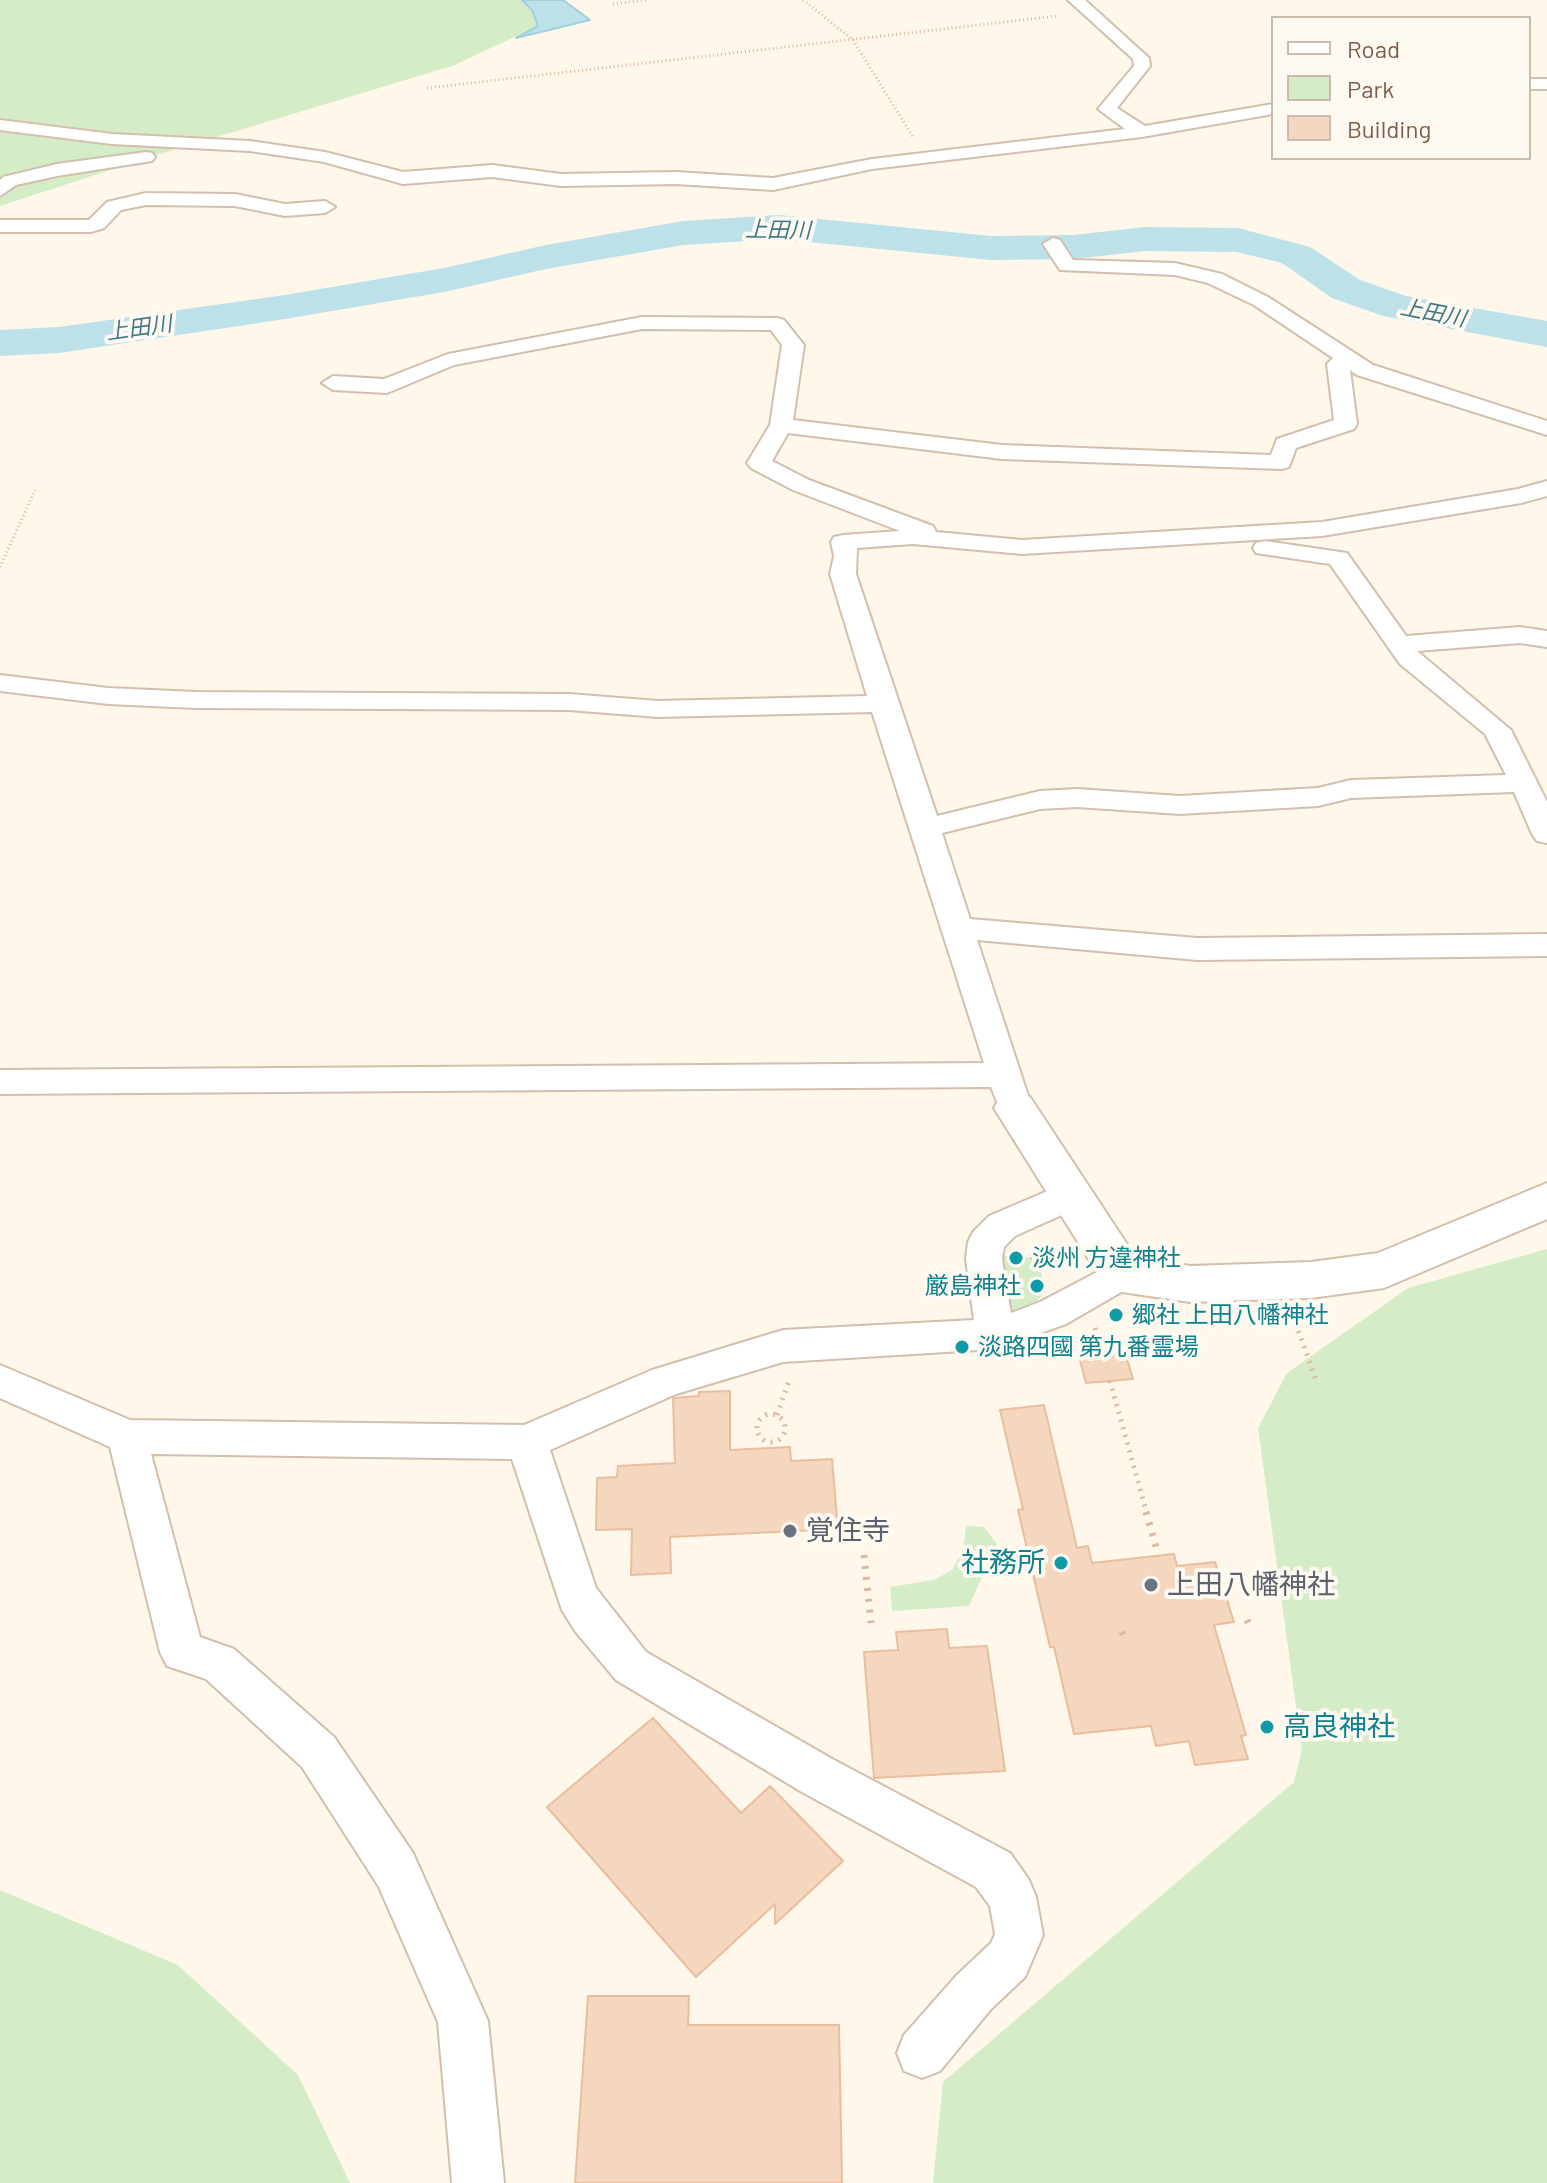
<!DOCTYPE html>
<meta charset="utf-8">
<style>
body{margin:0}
#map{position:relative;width:1547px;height:2183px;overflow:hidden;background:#fef7ea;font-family:Barlow,sans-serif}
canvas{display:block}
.legend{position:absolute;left:1271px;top:16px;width:260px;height:144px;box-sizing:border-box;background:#fffaf1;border:2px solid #cabbae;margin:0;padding:10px 14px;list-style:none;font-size:24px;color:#7b5d4a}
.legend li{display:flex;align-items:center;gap:16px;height:40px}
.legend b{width:40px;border:2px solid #cabbae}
</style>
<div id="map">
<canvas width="1547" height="2183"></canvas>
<ul class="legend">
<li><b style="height:10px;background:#fff"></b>Road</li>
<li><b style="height:22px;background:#d5edc6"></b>Park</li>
<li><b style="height:22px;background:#f5d7c0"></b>Building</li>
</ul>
</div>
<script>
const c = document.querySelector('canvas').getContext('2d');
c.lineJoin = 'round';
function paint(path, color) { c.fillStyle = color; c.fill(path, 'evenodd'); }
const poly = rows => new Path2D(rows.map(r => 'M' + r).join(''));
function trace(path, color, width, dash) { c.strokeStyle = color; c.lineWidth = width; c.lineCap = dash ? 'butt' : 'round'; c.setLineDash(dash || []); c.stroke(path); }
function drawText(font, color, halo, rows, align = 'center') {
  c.font = font + ' Barlow,"Noto Sans JP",sans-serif'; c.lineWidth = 8; c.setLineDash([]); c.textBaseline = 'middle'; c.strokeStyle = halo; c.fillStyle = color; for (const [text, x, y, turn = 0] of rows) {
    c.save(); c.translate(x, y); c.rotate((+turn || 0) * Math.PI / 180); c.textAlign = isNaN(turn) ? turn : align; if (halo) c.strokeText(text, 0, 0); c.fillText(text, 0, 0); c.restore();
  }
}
paint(poly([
 [0,0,521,0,532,10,538,26,452,66,147,158,0,206],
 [1547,1249,1547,2183,933,2183,943,2082,1294,1782,1302,1750,1258,1428,1287,1373,1408,1288],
 [1012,1254,1029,1258,1040,1266,1045,1292,1031,1307,1013,1314,1007,1312,998,1266,1002,1257],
 [970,1526,984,1527,997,1544,969,1606,892,1611,890,1587,934,1580,952,1570,963,1549,966,1527],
 [0,1890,178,1965,298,2075,350,2183,0,2183]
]), '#d5edc6');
const water = poly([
 [522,0,563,0,590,20,516,38,538,26,532,10,522,0]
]);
paint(water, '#bce1e9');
trace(water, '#a1d1dc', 2);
paint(poly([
 [779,215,991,236,1074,235,1145,227,1238,228,1310,247,1360,280,1406,296,1547,321,1547,347,1383,316,1332,298,1282,263,1237,252,1145,251,1074,259,991,260,779,239,683,245,546,269,444,292,285,319,59,353,0,356,0,330,59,327,285,295,444,268,546,245,683,221,779,215]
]), '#bce1e9');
const building = poly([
 [1124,1349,1133,1379,1086,1383,1078,1353,1124,1349],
 [730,1391,730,1450,790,1447,791,1461,832,1459,838,1529,670,1537,671,1573,631,1575,632,1529,596,1530,597,1478,617,1477,618,1466,675,1463,673,1398,699,1396,699,1392,730,1391],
 [1044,1405,1077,1548,1088,1546,1092,1563,1174,1554,1177,1566,1215,1562,1234,1622,1214,1625,1246,1735,1241,1736,1248,1759,1195,1765,1189,1741,1156,1746,1151,1726,1074,1734,1054,1647,1050,1647,1018,1510,1023,1509,1000,1410,1044,1405],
 [947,1629,949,1648,987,1646,1005,1771,874,1778,864,1652,898,1650,896,1632,947,1629],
 [653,1718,741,1813,770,1786,843,1861,775,1924,775,1904,696,1977,547,1807,653,1718],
 [588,1996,689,1996,688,2025,839,2025,842,2183,575,2183,588,1996]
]);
paint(building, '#f5d7c0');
trace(building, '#e9be9f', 2);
const minor = poly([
 [1068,0,1085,0,1149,58,1150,66,1117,108,1145,126,1273,104,1273,114,1142,137,872,169,773,190,676,184,561,186,492,177,403,184,324,162,250,151,112,144,0,130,0,120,112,134,250,141,325,152,403,172,492,165,561,174,676,172,773,178,872,159,1125,129,1098,109,1134,66,1133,59,1068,0],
 [1529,79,1547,79,1547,89,1529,89,1529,79],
 [146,152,152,153,155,157,152,161,57,176,16,185,0,196,0,180,3,177,57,164,146,152],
 [146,193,235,194,285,204,325,201,335,207,325,213,285,216,235,206,146,205,121,210,104,228,91,232,0,232,0,220,89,220,107,202,146,193],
 [1053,238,1060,240,1073,260,1175,263,1222,274,1268,297,1373,365,1547,421,1547,435,1357,375,1350,370,1357,424,1354,429,1296,448,1289,467,1281,469,1002,459,788,433,772,461,809,480,933,526,936,532,1022,540,1322,522,1518,489,1547,481,1547,496,1521,503,1322,536,1022,554,913,544,857,548,856,574,937,816,1040,791,1077,789,1180,796,1318,788,1351,780,1506,775,1485,734,1400,664,1330,564,1256,553,1253,548,1256,543,1265,541,1347,553,1406,636,1520,627,1547,631,1547,647,1520,643,1417,651,1511,730,1547,802,1547,843,1537,841,1532,834,1514,792,1351,798,1318,806,1180,814,1077,807,1040,809,942,833,970,919,1197,938,1547,934,1547,956,1197,960,977,940,1032,1108,1027,1117,1015,1120,1003,1117,991,1087,0,1094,0,1070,984,1063,872,712,658,717,569,710,196,708,108,704,0,691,0,675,108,688,196,692,569,694,658,701,867,696,830,574,834,556,831,542,834,537,843,535,900,531,793,490,751,468,747,463,770,425,782,345,771,330,642,329,454,365,387,393,333,390,322,383,333,376,384,379,448,354,642,317,777,318,784,320,804,345,793,420,1002,445,1271,455,1277,439,1334,420,1327,364,1333,358,1254,305,1208,283,1175,275,1060,270,1043,244,1053,238],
 [1071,1181,1084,1185,1089,1195,1084,1205,1015,1236,1004,1247,1002,1259,1011,1313,1040,1302,1122,1259,1135,1264,1141,1274,1135,1284,1066,1324,995,1349,783,1362,676,1394,550,1450,596,1588,646,1652,834,1760,1010,1853,1029,1880,1036,1897,1043,1935,1025,1977,991,2009,940,2071,922,2078,904,2071,897,2053,904,2035,957,1975,991,1943,995,1934,990,1906,976,1887,802,1792,616,1680,575,1631,562,1610,512,1459,151,1454,200,1637,234,1649,334,1737,413,1853,488,2021,504,2183,452,2183,438,2022,379,1887,302,1767,206,1679,167,1666,160,1652,110,1447,0,1398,0,1365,130,1420,524,1425,652,1370,783,1330,974,1320,966,1259,968,1242,973,1232,989,1216,1071,1181]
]);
const tertiary = poly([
 [1015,1093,1030,1097,1136,1258,1190,1266,1311,1262,1378,1253,1547,1183,1547,1219,1384,1288,1311,1298,1190,1302,1122,1292,1106,1287,994,1108,1000,1097,1015,1093]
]);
trace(minor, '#d2bfae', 4);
trace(tertiary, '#d2bfae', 4);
trace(poly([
 [803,0,853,40,913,137],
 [613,4,648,0],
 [427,88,1057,16],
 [0,567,35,490]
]), '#dbbaa2', 3, [1, 3]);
trace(poly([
 [1022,1259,1038,1255],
 [1293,1316,1316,1380],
 [1095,1328,1101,1351],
 [1110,1381,1147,1514],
 '757 1428a14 14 0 1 1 28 0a14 14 0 1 1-28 0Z',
 [777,1415,790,1378]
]), '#dbbaa2', 5, [2, 6]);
trace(poly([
 [1146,1512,1156,1547],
 [864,1555,871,1623],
 [1247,1620,1249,1624],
 [1122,1632,1124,1637]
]), '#dbbaa2', 7, [3, 8]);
paint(minor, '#fff');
paint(tertiary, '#fff');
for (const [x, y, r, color] of [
 [1016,1258,8,"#0f9aa8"],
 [1037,1286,8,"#0f9aa8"],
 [1116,1315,8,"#0f9aa8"],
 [962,1347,8,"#0f9aa8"],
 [790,1531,8,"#6b7280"],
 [1061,1563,8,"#0f9aa8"],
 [1151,1585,8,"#6b7280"],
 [1267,1727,8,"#0f9aa8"]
]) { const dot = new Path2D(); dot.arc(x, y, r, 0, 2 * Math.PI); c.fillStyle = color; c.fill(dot); trace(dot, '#fffaf1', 3); }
drawText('italic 22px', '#3f7988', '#fffaf1', [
 ["上田川",778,230,1],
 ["上田川",1433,313,11],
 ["上田川",139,328,-8]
]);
drawText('24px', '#0d838f', '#fffaf1', [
 ["淡州 方違神社",1032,1258],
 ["厳島神社",1021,1286,"right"],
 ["郷社 上田八幡神社",1132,1315],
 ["淡路四國 第九番霊場",978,1347]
], 'left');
drawText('28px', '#5b616d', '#fffaf1', [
 ["覚住寺",806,1531],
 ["上田八幡神社",1167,1585]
], 'left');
drawText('28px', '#0d838f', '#fffaf1', [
 ["社務所",1045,1563],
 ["高良神社",1283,1727,"left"]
], 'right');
</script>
